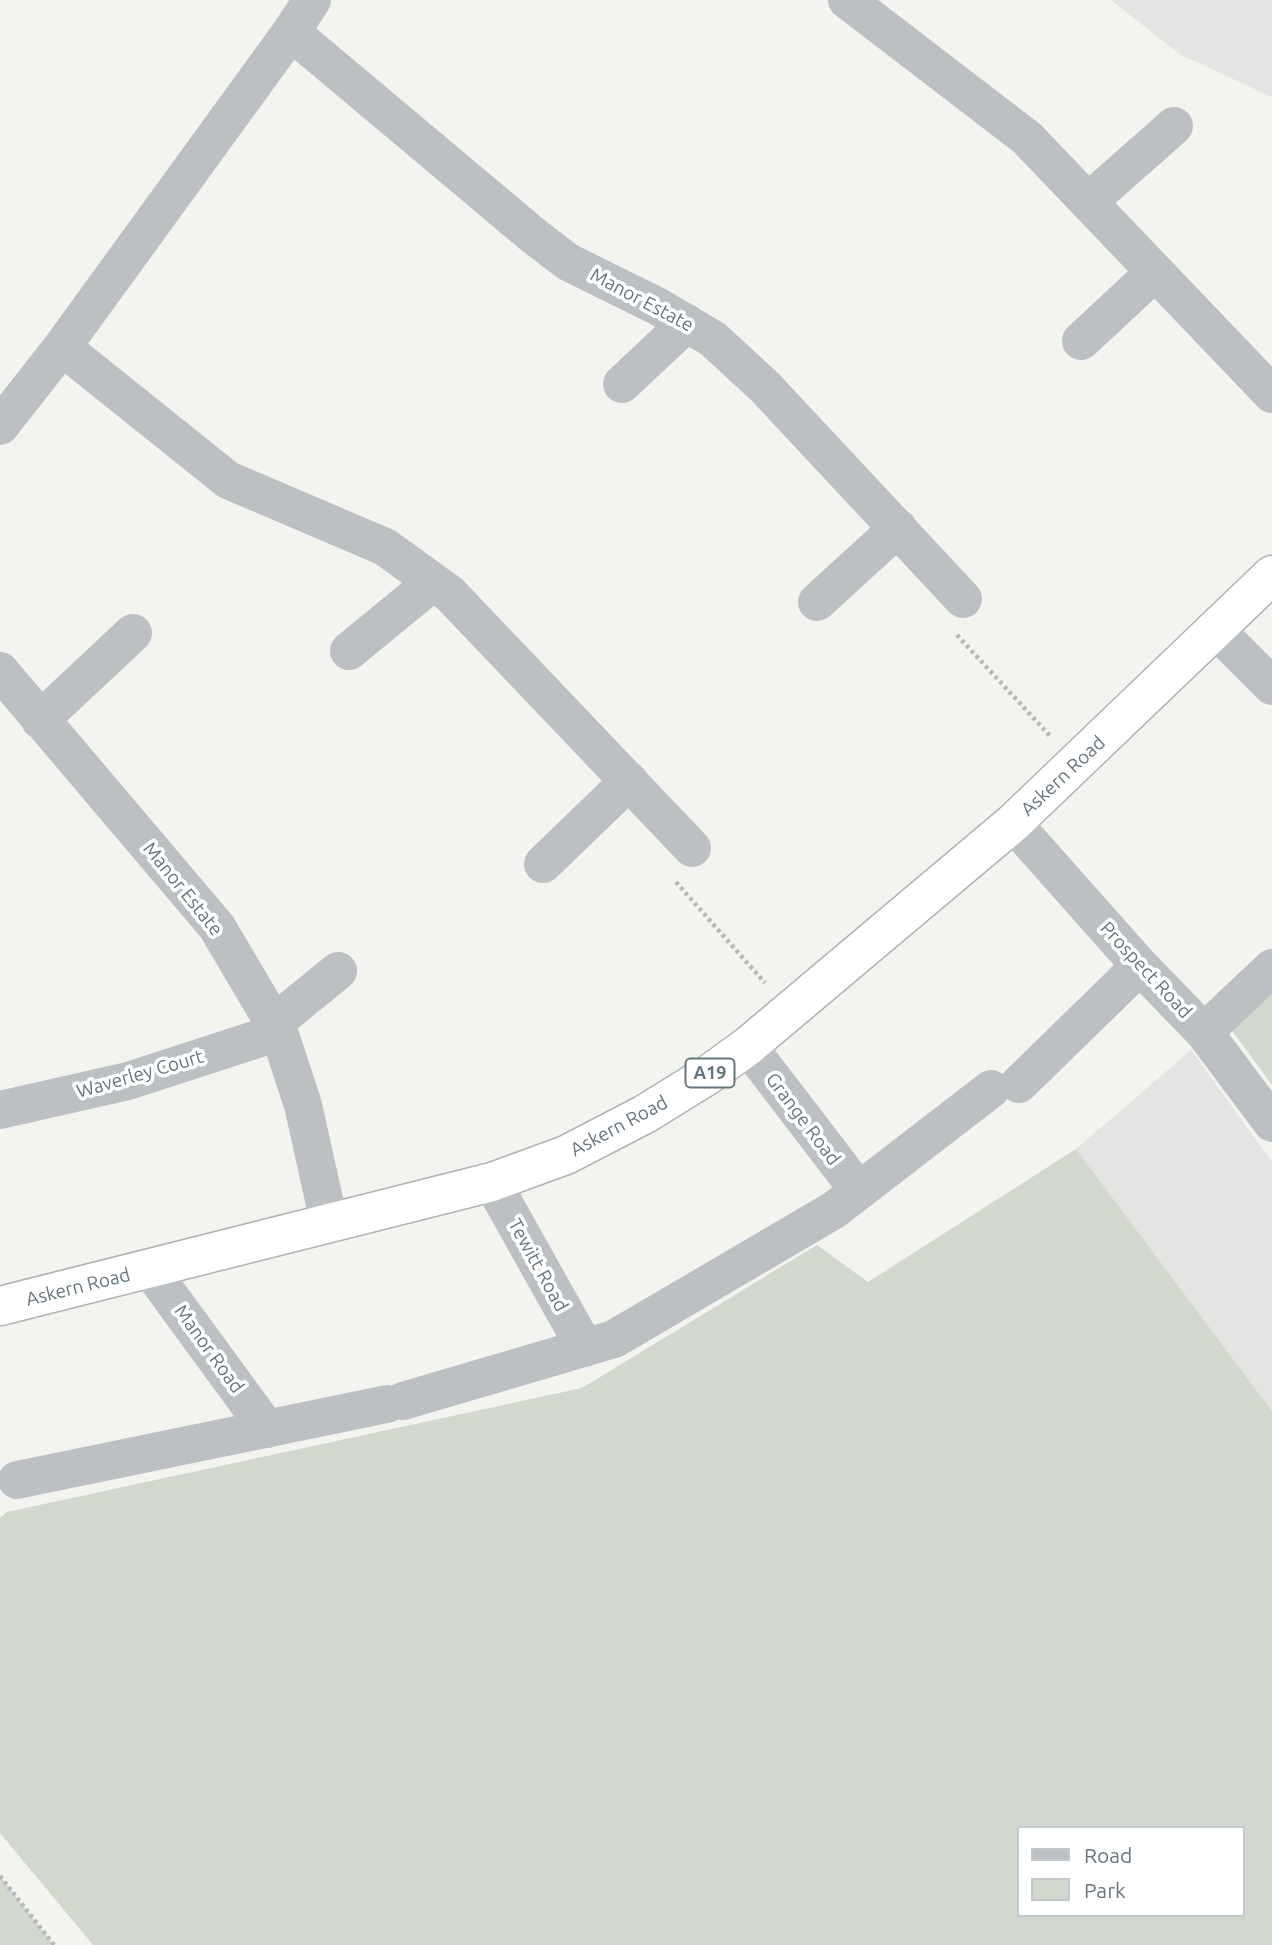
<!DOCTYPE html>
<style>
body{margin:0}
#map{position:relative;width:1272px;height:1945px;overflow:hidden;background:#f3f3f0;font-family:Ubuntu,sans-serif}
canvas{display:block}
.legend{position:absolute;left:1017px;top:1826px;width:228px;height:91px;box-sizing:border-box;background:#fff;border:2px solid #c2c8cb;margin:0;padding:9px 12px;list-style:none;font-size:21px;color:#66757d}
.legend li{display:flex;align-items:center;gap:14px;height:35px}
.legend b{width:35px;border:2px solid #c2c8cb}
</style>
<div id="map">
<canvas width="1272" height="1945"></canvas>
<ul class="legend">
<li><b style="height:9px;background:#bdc0c3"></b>Road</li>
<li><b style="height:19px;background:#d3d8cf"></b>Park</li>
</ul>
</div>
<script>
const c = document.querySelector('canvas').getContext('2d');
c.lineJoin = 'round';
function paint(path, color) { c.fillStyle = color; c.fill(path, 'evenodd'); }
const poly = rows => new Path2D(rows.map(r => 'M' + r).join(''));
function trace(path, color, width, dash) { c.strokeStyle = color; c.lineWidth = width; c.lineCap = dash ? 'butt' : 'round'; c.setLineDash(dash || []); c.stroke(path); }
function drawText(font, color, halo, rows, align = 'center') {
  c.font = font + ' Ubuntu,sans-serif'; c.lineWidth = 7; c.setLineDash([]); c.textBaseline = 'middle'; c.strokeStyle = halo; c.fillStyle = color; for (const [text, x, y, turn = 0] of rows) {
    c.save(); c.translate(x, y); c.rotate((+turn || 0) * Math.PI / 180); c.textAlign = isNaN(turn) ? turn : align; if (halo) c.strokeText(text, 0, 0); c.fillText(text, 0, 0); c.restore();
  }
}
paint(poly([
 [1111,0,1272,0,1272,97,1179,54],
 [1191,1050,1272,1162,1272,1411,1076,1149]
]), '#e4e4e3');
paint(poly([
 [1272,981,1272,1085,1225,1021],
 [1076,1149,1272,1411,1272,1945,93,1945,0,1833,0,1518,7,1512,582,1388,817,1245,868,1282],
 [1018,1828,1242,1828,1242,1915,1018,1915],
 [0,1876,54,1945,0,1945]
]), '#d3d8cf');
const highway = poly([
 [0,1306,492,1182,566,1155,645,1114,708,1075,748,1046,1013,823,1272,575]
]);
trace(highway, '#b0b3b5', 41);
trace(poly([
 [957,635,1051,737],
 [676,882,765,983],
 [0,1876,54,1945]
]), '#b6b9ba', 4.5, [3.5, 3.5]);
trace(poly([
 [847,0,1027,138,1272,394],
 [291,32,312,0],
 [1088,202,1174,126],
 [1081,341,1155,272],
 [62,347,291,32,534,236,568,262,657,306,713,339,765,387,963,599],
 [622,384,687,323],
 [0,426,62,347,228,480,385,547,450,594,692,848],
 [817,602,898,528],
 [1215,629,1272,686],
 [349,651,433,582],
 [0,671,217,927,279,1032,303,1105,329,1222],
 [40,720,133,633],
 [1013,823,1140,966,1204,1032,1272,1123],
 [543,864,629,781],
 [274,1023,338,971],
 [1204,1032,1272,968],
 [748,1046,859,1191],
 [1019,1084,1140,966],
 [0,1110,128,1081,279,1032],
 [492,1182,585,1348],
 [150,1269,267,1429],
 [403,1401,614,1339,834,1210,991,1089],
 [17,1480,387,1404]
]), '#bdc0c3', 38);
trace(highway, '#fff', 38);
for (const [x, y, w] of [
 [710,1073,49]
]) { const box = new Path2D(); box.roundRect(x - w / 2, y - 14.5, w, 29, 5); c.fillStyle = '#fff'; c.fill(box); trace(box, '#66757d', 2); }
drawText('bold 18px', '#66757d', null, [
 ["A19",710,1073]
]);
drawText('19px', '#66757d', '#fff', [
 ["Manor Estate",642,300,28],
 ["Askern Road",1063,776,-43],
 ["Manor Estate",183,889,51],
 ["Prospect Road",1146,970,47],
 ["Waverley Court",140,1074,-16],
 ["Grange Road",803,1119,53],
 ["Askern Road",619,1126,-28],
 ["Tewitt Road",538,1265,61],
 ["Askern Road",78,1287,-14],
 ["Manor Road",209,1349,54]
]);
</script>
